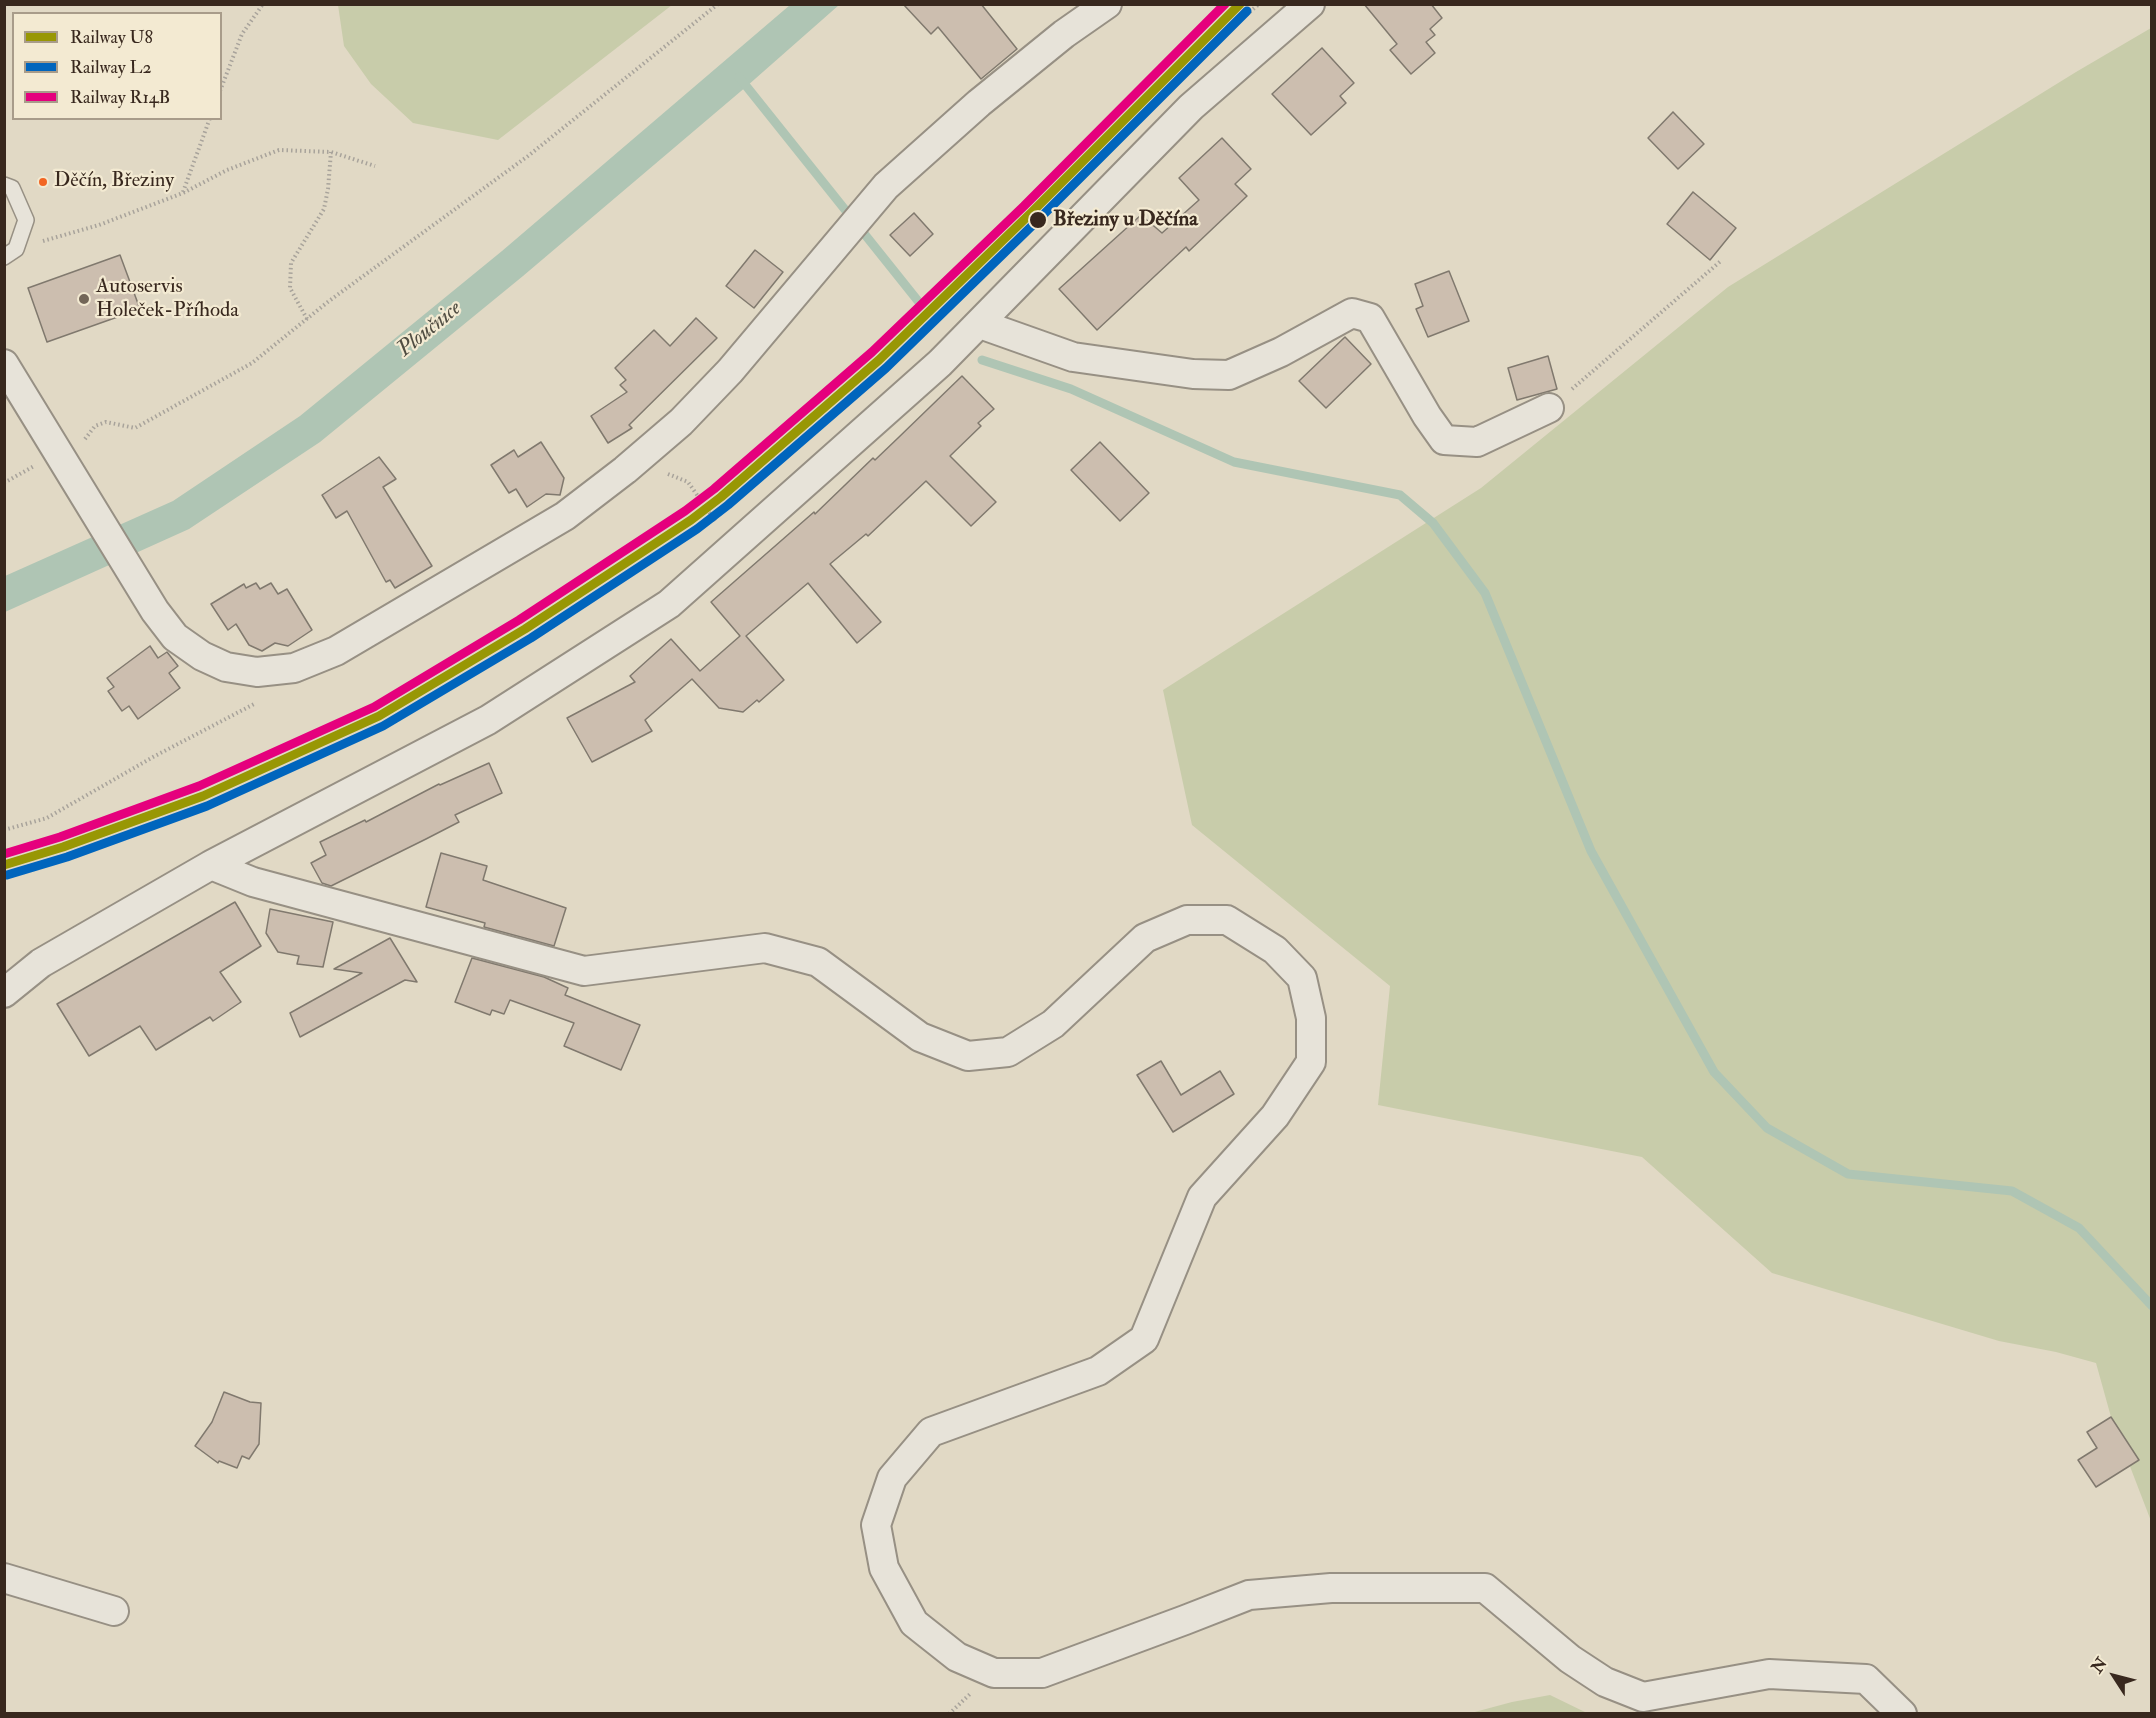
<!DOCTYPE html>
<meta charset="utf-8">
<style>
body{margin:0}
#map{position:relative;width:2156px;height:1718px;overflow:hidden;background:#e1d9c5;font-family:"IM FELL Double Pica",serif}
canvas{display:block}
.frame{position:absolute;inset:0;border:6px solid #38281e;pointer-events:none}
.legend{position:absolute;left:12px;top:12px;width:210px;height:108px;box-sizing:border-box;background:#f3ead2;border:2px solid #a89c8a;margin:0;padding:8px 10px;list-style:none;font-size:18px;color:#38281e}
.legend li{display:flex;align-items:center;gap:12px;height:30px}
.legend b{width:30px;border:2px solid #a89c8a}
.north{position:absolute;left:2084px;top:1646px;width:60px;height:60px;-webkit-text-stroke:4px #f3ead2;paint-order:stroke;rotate:306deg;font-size:16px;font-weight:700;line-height:24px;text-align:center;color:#38281e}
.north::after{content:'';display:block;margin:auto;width:21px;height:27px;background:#38281e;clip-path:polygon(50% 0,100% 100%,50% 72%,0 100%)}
</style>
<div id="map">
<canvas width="2156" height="1718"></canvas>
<div class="frame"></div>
<ul class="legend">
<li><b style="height:8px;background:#989704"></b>Railway U8</li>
<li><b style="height:8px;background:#0065bd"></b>Railway L2</li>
<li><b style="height:8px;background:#e5007d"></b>Railway R14B</li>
</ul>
<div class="north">N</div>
</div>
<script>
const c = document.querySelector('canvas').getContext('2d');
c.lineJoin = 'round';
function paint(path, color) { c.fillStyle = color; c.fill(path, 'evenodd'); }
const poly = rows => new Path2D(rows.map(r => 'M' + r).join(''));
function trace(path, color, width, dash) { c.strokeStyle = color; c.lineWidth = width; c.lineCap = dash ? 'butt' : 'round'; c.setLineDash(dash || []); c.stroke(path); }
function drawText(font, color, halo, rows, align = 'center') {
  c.font = font + ' "IM FELL Double Pica",serif'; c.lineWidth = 4.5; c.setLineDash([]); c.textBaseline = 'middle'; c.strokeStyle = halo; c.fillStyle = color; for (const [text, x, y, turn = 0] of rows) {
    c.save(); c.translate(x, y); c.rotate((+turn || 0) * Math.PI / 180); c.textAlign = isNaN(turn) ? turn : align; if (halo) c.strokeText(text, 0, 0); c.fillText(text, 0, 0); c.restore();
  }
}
paint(poly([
 [338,5,338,4,672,5,498,140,413,123,371,84,344,46],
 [2151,28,2151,1521,2111,1417,2096,1363,2056,1352,1999,1341,1772,1273,1642,1157,1378,1105,1390,986,1192,825,1163,690,1481,488,1728,287,2076,72],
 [1550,1695,1587,1713,1471,1713,1512,1702]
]), '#c8ccaa');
paint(poly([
 [790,5,839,5,747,86,523,276,320,442,189,529,5,612,5,576,173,501,300,416,502,251]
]), '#afc5b4');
trace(poly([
 [739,77,918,301],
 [982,360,1071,389,1234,462,1400,495,1433,523,1485,593,1591,851,1714,1072,1767,1128,1848,1174,2012,1191,2079,1228,2152,1306]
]), '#afc5b4', 9);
const building = poly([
 [903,4,981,4,1017,49,981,79,938,27,931,34,903,4],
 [1364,4,1431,4,1442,18,1430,29,1435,35,1426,42,1435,53,1411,74,1390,50,1397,44,1364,4],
 [1322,48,1354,83,1340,96,1346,103,1311,135,1272,94,1322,48],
 [1673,112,1704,144,1678,169,1648,138,1673,112],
 [1222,138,1251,169,1235,184,1247,196,1189,251,1186,247,1097,330,1059,289,1141,215,1162,233,1199,200,1179,178,1222,138],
 [1693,192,1736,228,1710,260,1667,224,1693,192],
 [914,213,933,234,910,256,890,235,914,213],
 [755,250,783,272,754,308,726,286,755,250],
 [120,255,140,309,47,342,28,288,120,255],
 [1449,271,1469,321,1428,337,1416,309,1423,306,1415,284,1449,271],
 [696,318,717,338,629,425,632,428,608,443,591,416,627,392,620,385,626,380,615,368,654,330,670,346,696,318],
 [1345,337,1371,364,1326,408,1299,381,1345,337],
 [1548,356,1557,389,1517,400,1508,368,1548,356],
 [962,376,994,409,978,423,981,426,950,456,996,502,971,526,926,481,868,536,866,534,830,564,881,622,857,643,808,583,746,636,784,680,759,702,757,700,743,712,719,708,692,679,645,720,652,731,592,762,567,718,635,682,630,676,671,639,700,671,740,636,711,602,814,512,815,514,873,458,875,460,898,438,962,376],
 [541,442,564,478,560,495,546,494,527,507,516,489,509,493,491,465,514,450,518,457,541,442],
 [1100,442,1149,493,1120,521,1071,470,1100,442],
 [379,457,396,479,383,487,432,566,395,588,390,580,386,582,347,511,336,518,322,495,379,457],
 [256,583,260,589,271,583,278,594,287,589,312,630,288,646,275,643,262,651,249,645,236,624,228,630,211,604,244,584,246,588,256,583],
 [150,646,158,658,167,652,178,666,169,673,180,688,138,719,129,706,122,711,108,691,114,687,107,678,150,646],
 [489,763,502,793,455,815,459,822,426,839,331,886,322,883,311,863,326,855,320,842,365,820,366,822,439,784,440,785,489,763],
 [441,853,487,866,483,880,566,908,554,946,484,927,485,923,426,907,441,853],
 [235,902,261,946,220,972,241,1002,213,1021,210,1017,156,1050,140,1026,89,1056,57,1004,235,902],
 [270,909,333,922,323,967,297,964,299,956,278,952,266,933,270,909],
 [390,938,417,982,405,980,300,1037,290,1013,362,973,334,969,390,938],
 [472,958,544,977,568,988,565,995,640,1025,621,1070,564,1046,574,1023,510,1000,504,1014,492,1010,490,1015,455,1002,472,958],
 [1161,1061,1181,1095,1220,1071,1234,1094,1173,1132,1137,1075,1161,1061],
 [224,1392,250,1402,261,1403,259,1444,249,1459,242,1456,237,1468,219,1461,218,1463,195,1446,212,1422,224,1392],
 [2111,1417,2139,1460,2096,1487,2078,1460,2097,1448,2087,1432,2111,1417]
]);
paint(building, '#ccbeaf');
trace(building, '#80796e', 1.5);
const lane = poly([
 [4,185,12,188,26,220,16,249,4,257]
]);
const street = poly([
 [980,324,1073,357,1193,374,1229,375,1281,352,1352,313,1370,318,1427,416,1444,440,1477,442,1549,408],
 [4,364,155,611,175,637,202,656,226,667,257,672,294,668,336,651,565,516,625,470,681,422,730,371,886,186,979,103,1064,34,1107,4],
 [211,865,253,882,584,971,765,948,818,962,920,1037,968,1056,1008,1052,1053,1024,1145,938,1187,920,1227,920,1275,950,1302,978,1311,1018,1311,1062,1275,1116,1202,1197,1144,1339,1098,1371,931,1432,892,1478,876,1525,884,1568,914,1623,957,1657,994,1673,1042,1673,1185,1620,1249,1595,1331,1588,1485,1588,1570,1659,1605,1682,1643,1697,1769,1674,1866,1679,1902,1714],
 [4,993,41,963,211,865,488,720,669,604,940,363,1191,107,1310,4],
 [4,1578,114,1611]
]);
trace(lane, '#979084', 18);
trace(street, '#979084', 32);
trace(poly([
 [1243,18,1259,4],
 [220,91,242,34,263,4],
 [183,192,210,118],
 [43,241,99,225,183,193,227,170,279,150,331,152,375,166],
 [307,319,290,288,291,263,324,209,328,189,331,152],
 [1572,389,1722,260],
 [85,439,95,426,106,422,135,428,252,363,329,301,528,156,718,4],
 [668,474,688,482,716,522],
 [4,483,34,466],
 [4,830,47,818,153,757,256,703],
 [949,1714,970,1694]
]), '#a8a39b', 4, [1.5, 3]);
trace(lane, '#e7e3d9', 15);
trace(street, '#e7e3d9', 28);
trace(poly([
 [4,865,63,847,203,796,379,716,525,629,691,520,721,497,879,360,1031,213,1240,4]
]), '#989704', 9);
trace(poly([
 [7,875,67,857,207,806,383,726,531,638,697,529,728,505,886,368,1038,220,1247,11]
]), '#0065bd', 9);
trace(poly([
 [4,854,60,837,199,786,374,707,519,620,685,511,714,489,872,352,1024,206,1225,4]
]), '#e5007d', 9);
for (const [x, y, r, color] of [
 [43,182,5,"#f26522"],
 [1038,220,9,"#38281e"],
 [84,299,6,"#736658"]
]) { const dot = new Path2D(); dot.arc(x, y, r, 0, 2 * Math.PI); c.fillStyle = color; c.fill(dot); trace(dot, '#f3ead2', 2); }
drawText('20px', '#38281e', '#f3ead2', [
 ["Děčín, Březiny",54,182]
], 'left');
drawText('bold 21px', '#38281e', '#f3ead2', [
 ["Březiny u Děčína",1053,220]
], 'left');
drawText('21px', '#38281e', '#f3ead2', [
 ["Autoservis",96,287],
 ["Holeček-Příhoda",96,311]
], 'left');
drawText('italic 22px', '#504d42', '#f3ead2', [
 ["Ploučnice",430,330,-39]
]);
</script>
